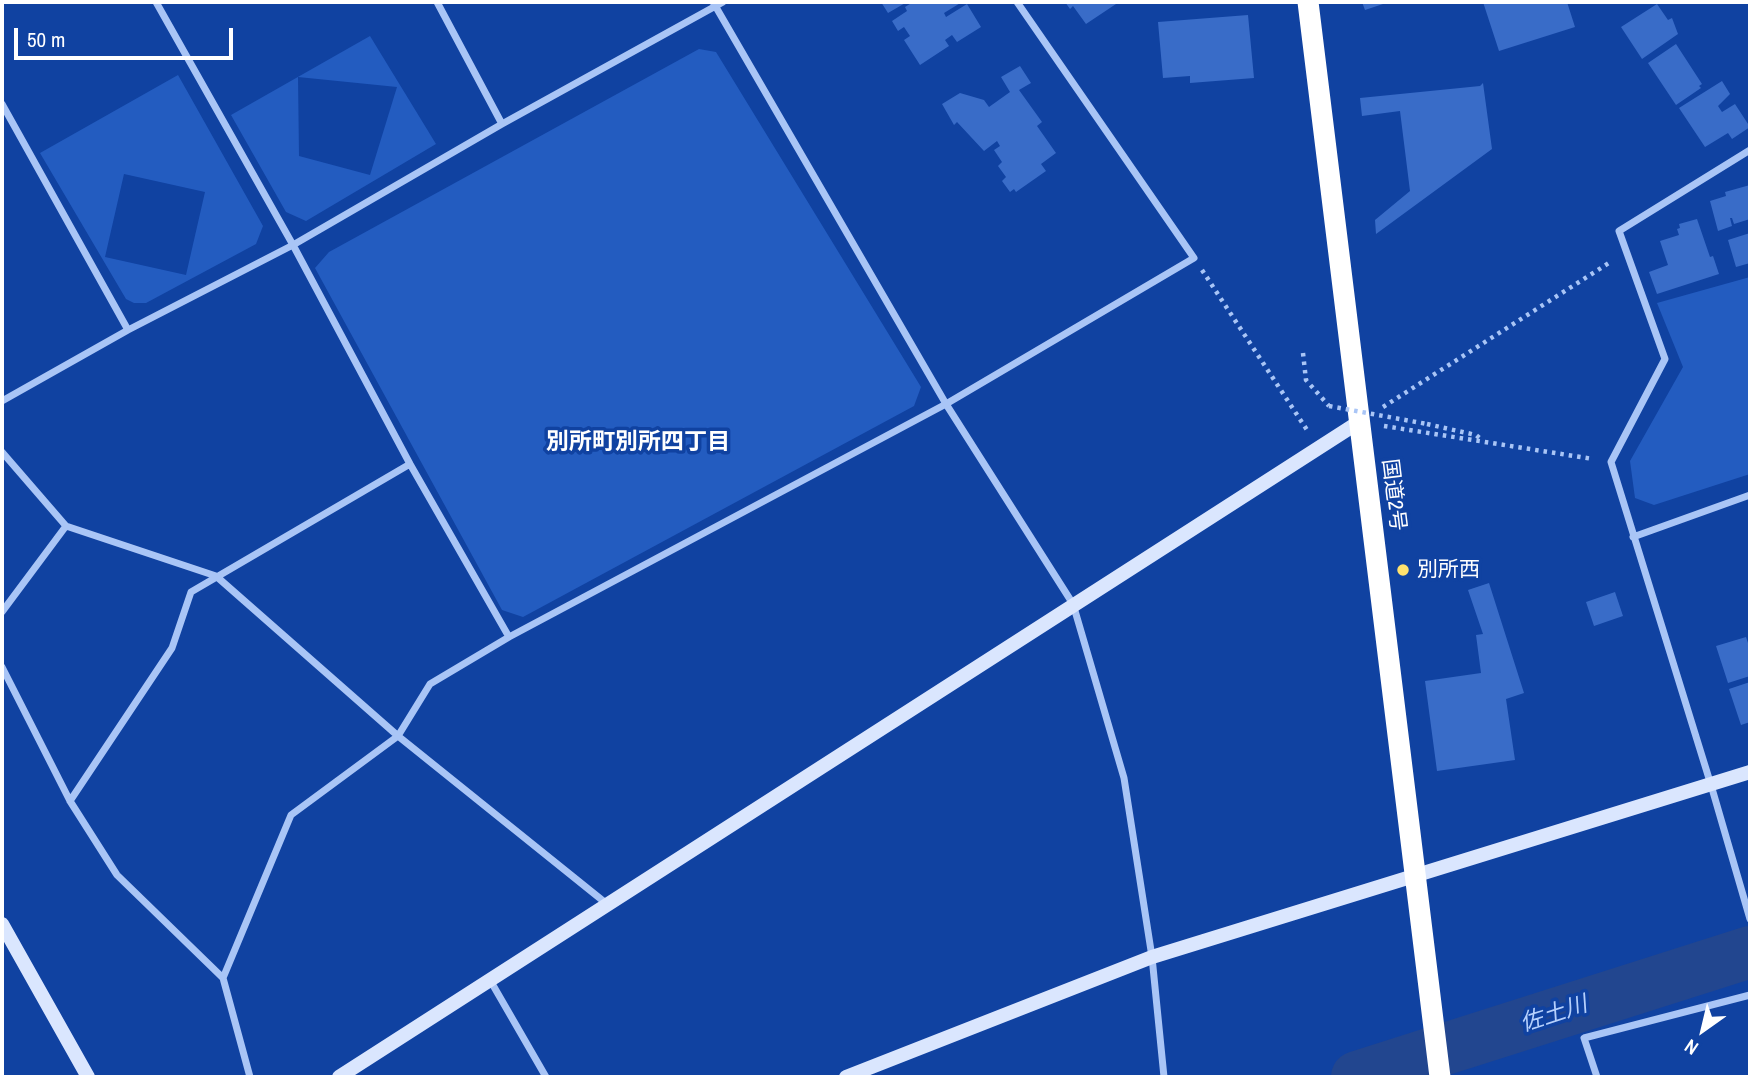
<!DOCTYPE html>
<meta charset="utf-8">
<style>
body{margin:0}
#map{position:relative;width:1752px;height:1079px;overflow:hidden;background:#1042a1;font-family:"Archivo Narrow",sans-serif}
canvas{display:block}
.frame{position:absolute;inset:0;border:4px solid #fff;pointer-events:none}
.north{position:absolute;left:1668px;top:995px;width:70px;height:70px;-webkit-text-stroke:5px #1042a1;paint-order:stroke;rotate:214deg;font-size:19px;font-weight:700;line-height:28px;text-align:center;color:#fff}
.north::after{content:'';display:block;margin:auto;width:24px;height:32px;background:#fff;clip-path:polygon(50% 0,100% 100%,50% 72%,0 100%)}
.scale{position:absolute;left:14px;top:28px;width:219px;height:32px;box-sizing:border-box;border:4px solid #fff;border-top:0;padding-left:9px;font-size:21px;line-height:24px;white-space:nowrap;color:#fff;-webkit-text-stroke:5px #1042a1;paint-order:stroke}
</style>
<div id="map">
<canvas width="1752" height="1079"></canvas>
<div class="frame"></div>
<div class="north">N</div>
<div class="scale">50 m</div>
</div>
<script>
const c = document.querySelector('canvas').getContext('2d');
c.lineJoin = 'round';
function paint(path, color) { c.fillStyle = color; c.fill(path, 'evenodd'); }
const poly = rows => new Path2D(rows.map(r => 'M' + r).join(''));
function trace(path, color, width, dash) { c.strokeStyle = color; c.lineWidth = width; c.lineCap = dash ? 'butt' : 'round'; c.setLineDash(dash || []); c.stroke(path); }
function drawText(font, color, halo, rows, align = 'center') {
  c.font = font + ' "Archivo Narrow","Noto Sans JP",sans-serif'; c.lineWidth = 7; c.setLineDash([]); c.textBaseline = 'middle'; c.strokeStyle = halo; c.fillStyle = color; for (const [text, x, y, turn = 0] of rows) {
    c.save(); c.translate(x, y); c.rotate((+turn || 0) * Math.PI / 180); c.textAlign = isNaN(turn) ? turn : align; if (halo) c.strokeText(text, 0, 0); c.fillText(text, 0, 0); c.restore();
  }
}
paint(poly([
 [370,36,436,144,306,221,286,212,231,115],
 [298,77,397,87,370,175,299,156],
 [699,49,716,52,921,387,914,406,523,617,502,610,315,268,329,252],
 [178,75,263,226,256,244,146,303,134,303,126,299,40,153],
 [124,174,205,192,186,275,105,257],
 [1750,277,1750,474,1654,505,1635,498,1630,461,1683,367,1657,303]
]), '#235cc0');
trace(poly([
 [1357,1077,1750,952]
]), '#22468f', 52);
paint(poly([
 [881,2,907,2,888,13],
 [913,2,962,2,944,13,946,17,967,4,981,27,957,42,952,35,945,40,949,46,920,65,904,40,910,36,904,27,898,31,892,21,907,11,905,7],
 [1065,2,1119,2,1086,24,1073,6,1070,9],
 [1362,2,1389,2,1365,10],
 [1483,2,1567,2,1575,27,1499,51],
 [1657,4,1668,20,1672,18,1678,34,1642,59,1621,27],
 [1248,15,1254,78,1190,83,1190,76,1163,78,1158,22],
 [1676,44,1702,84,1699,86,1701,88,1676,105,1648,63],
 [1020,66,1031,83,1019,90,1042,122,1037,126,1056,153,1041,164,1046,171,1016,192,1014,189,1010,192,1002,181,1006,177,998,166,1002,162,994,150,1000,146,997,141,984,151,957,122,954,125,942,104,960,93,984,100,989,107,1010,92,1001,77],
 [1722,81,1730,94,1718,106,1722,112,1735,104,1750,127,1732,139,1728,133,1705,147,1679,108],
 [1483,83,1492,149,1376,234,1375,220,1410,191,1400,111,1362,116,1360,98,1480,86],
 [1750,185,1750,219,1734,224,1732,218,1730,218,1732,226,1718,231,1710,201,1726,196,1725,192],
 [1697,219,1710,257,1713,256,1719,274,1657,294,1649,272,1668,265,1660,241,1679,235,1677,229,1680,228,1679,224],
 [1750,233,1750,263,1736,267,1728,240],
 [1489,583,1524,693,1506,699,1515,760,1437,771,1425,681,1481,673,1476,635,1483,634,1468,590],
 [1615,592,1623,616,1594,626,1586,602],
 [1746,637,1750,649,1750,676,1728,683,1716,646],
 [1750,682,1750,722,1741,725,1729,689]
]), '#396cc8');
trace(poly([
 [1202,270,1307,430],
 [1303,353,1306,380,1329,406],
 [1383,407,1612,261],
 [1427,424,1476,435,1483,441],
 [1384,426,1593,459]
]), '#a9c5f6', 4.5, [3.5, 5]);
trace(poly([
 [156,2,293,245,410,464,509,637],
 [437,2,502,124],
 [713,2,946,404,1073,604,1124,778,1152,957,1164,1077],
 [2,104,128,330],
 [1750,150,1619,231,1665,359,1611,462,1711,785,1750,919],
 [2,401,128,330,293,245,502,124,723,2],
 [2,452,66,526,216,576,398,736,607,904],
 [1633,537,1750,495],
 [2,612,66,526],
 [2,667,70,801,117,875,223,978,250,1077],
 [70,801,172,648,191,592,410,464],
 [223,978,291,815,398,736,430,684,509,637,946,404,1194,258,1017,2],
 [490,980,546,1077],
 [1597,1077,1584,1038,1750,995]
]), '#a9c5f6', 7);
trace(poly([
 [2,924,88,1077],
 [339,1077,1359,422],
 [846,1077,1152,957,1750,772]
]), '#dae6fe', 14);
trace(poly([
 [1308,2,1440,1077]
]), '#fff', 21);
trace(poly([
 [1329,406,1427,424]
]), '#a9c5f6', 4.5, [3.5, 5]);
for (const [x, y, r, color] of [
 [1403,570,7,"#ffe26e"]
]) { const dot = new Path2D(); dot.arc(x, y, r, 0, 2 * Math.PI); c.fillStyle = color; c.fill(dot); trace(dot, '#1042a1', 2.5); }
drawText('21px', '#fff', '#1042a1', [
 ["国道2号",1393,495,83]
]);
drawText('21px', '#fff', '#1042a1', [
 ["別所西",1417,570]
], 'left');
drawText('bold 23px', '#fff', '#1042a1', [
 ["別所町別所四丁目",638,443]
]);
drawText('italic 23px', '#b6d0fc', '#1042a1', [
 ["佐土川",1554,1015,-18]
]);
</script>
